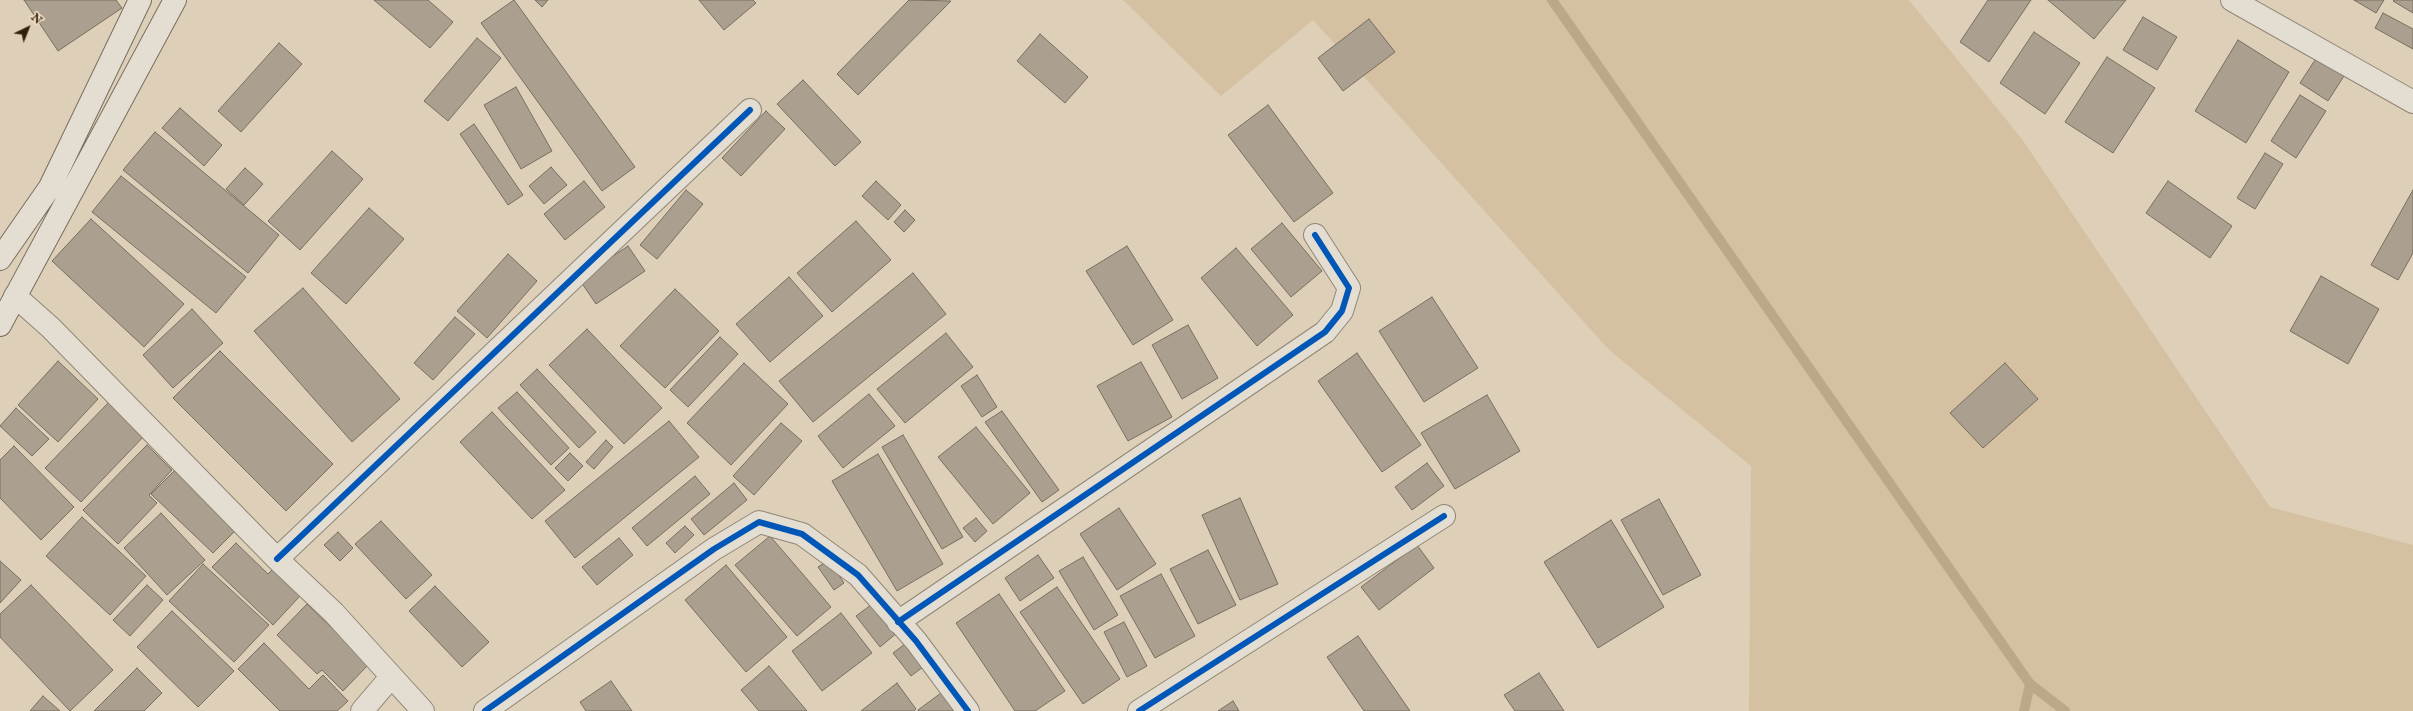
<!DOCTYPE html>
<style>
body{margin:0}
#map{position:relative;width:2413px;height:711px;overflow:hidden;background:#ded0b8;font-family:"IM FELL Double Pica",serif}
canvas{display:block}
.north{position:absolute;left:8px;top:8px;width:40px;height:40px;-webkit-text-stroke:3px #f3e2c7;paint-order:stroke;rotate:43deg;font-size:11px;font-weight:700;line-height:16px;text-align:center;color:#311d0b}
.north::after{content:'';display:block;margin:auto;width:14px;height:18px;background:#311d0b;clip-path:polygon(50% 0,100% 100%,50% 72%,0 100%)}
</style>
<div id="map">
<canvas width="2413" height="711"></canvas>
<div class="north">N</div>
</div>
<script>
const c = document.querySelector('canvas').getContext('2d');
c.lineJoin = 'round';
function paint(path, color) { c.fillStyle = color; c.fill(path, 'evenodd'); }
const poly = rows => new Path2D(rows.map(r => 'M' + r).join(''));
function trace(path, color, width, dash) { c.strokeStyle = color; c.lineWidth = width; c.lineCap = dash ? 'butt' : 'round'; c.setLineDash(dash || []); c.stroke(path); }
paint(poly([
 [1123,0,1909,0,2022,139,2270,507,2413,545,2413,711,1749,711,1751,466,1609,350,1313,20,1221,96]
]), '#d5c1a1');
trace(poly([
 [1552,0,2030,684,2065,711],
 [2024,711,2030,684]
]), '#bca788', 10);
const building = poly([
 [24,0,116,0,122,8,58,51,24,0],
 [374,0,428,0,453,22,430,48,374,0],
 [514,0,635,167,602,191,481,23,514,0],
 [535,0,548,0,542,7,535,0],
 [699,0,753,0,756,3,724,30,699,0],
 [909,0,951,1,858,95,837,74,909,0],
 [1988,0,2031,0,1989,62,1960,42,1988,0],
 [2048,0,2126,0,2094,39,2048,0],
 [2354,0,2384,0,2376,13,2354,0],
 [2394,0,2413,0,2413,13,2393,1,2394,0],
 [2383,13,2413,29,2413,49,2375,28,2383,13],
 [2143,17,2177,37,2157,70,2123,50,2143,17],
 [1369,19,1395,52,1343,91,1318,58,1369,19],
 [2034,32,2080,63,2045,114,2000,83,2034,32],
 [1040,34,1088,77,1065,103,1017,61,1040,34],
 [477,38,501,58,448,121,424,101,477,38],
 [2238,40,2289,72,2246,143,2195,111,2238,40],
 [279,43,302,64,241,132,218,111,279,43],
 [2107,57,2155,88,2113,153,2065,122,2107,57],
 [2317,57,2344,76,2328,101,2300,83,2317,57],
 [803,80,861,142,835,166,777,104,803,80],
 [516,87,552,151,521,169,484,105,516,87],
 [2300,95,2326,111,2296,158,2271,141,2300,95],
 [1268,105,1333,193,1294,222,1228,135,1268,105],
 [180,108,222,145,204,166,162,128,180,108],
 [766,111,785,129,741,176,722,158,766,111],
 [474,124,523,195,508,205,460,134,474,124],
 [155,132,279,235,248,273,123,170,155,132],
 [332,151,363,179,300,250,268,221,332,151],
 [2265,153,2283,164,2255,209,2237,198,2265,153],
 [551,167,567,185,544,204,529,186,551,167],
 [245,168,263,184,244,205,226,189,245,168],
 [121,176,246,277,216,313,92,212,121,176],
 [584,181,605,207,565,240,544,214,584,181],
 [876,181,901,205,888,220,862,196,876,181],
 [2168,181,2232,226,2210,258,2146,213,2168,181],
 [686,190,703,204,657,259,640,245,686,190],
 [2413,190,2413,253,2398,280,2371,265,2413,190],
 [369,208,404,239,346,304,311,273,369,208],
 [905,210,915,220,904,232,894,222,905,210],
 [91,219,184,304,144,347,52,261,91,219],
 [856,221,891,260,832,312,797,273,856,221],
 [1282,223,1322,271,1291,297,1251,249,1282,223],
 [628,246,645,271,596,304,579,279,628,246],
 [1127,246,1173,320,1133,345,1086,271,1127,246],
 [1236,248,1293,315,1257,346,1201,278,1236,248],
 [508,254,537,281,487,338,457,311,508,254],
 [913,273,946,314,813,422,779,381,913,273],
 [2321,276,2379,309,2348,364,2290,331,2321,276],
 [789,277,823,316,770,362,736,324,789,277],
 [303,288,400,399,352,442,254,331,303,288],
 [675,289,719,331,665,388,620,346,675,289],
 [1432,297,1478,368,1424,402,1379,331,1432,297],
 [192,309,223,343,173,388,143,355,192,309],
 [455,317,475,334,433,380,414,363,455,317],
 [1188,325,1218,378,1182,399,1152,345,1188,325],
 [587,329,662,408,624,444,549,365,587,329],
 [946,333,973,367,905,423,877,389,946,333],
 [720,337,738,354,688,407,670,390,720,337],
 [220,351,333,464,286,511,173,398,220,351],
 [1357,353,1421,445,1382,472,1318,381,1357,353],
 [58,361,98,399,58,442,18,405,58,361],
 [1141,362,1172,417,1128,441,1097,386,1141,362],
 [744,363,788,404,731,465,687,423,744,363],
 [2005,363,2038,399,1983,448,1950,413,2005,363],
 [537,369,596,432,579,448,520,385,537,369],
 [977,375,997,407,982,417,961,386,977,375],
 [517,392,569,448,551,465,498,408,517,392],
 [869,394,895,426,843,468,818,436,869,394],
 [1487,395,1520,451,1455,489,1421,433,1487,395],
 [111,400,146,434,81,502,45,468,111,400],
 [16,408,49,439,32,456,0,426,16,408],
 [1002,411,1059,490,1042,502,985,422,1002,411],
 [492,412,565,490,532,519,460,442,492,412],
 [669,421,699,457,575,558,545,521,669,421],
 [781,423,802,441,754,495,733,476,781,423],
 [976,427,1030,493,993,524,938,457,976,427],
 [903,435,963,537,942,549,882,447,903,435],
 [606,440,613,447,594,469,586,462,606,440],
 [147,445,172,470,149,495,157,503,118,544,83,510,147,445],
 [14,446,74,507,41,540,0,498,0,460,14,446],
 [570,453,583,466,568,481,555,468,570,453],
 [878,454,943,564,897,591,832,481,878,454],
 [1427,463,1444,486,1412,510,1395,487,1427,463],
 [177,468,238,528,213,553,151,494,177,468],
 [695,476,710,494,647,546,632,528,695,476],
 [734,483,747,500,704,535,691,519,734,483],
 [1240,498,1278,584,1240,600,1202,515,1240,498],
 [1659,499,1701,575,1663,595,1621,520,1659,499],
 [1119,508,1156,564,1117,590,1080,534,1119,508],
 [161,513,205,560,167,595,124,548,161,513],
 [82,517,146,576,110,615,46,556,82,517],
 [976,518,987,531,975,542,963,528,976,518],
 [1611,520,1664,607,1598,648,1544,562,1611,520],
 [381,521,432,575,406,599,355,544,381,521],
 [685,526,694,535,675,553,666,543,685,526],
 [338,532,353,548,340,561,324,545,338,532],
 [770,536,831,607,797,636,735,565,770,536],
 [619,538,633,555,597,585,582,567,619,538],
 [236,543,268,574,273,569,300,596,273,625,212,567,236,543],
 [1417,545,1434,568,1379,610,1361,587,1417,545],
 [1208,550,1236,605,1198,624,1170,569,1208,550],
 [1038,555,1054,578,1020,601,1005,578,1038,555],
 [1083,557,1118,615,1094,630,1059,571,1083,557],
 [829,560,844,583,834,590,818,567,829,560],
 [0,561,21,580,0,603,0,561],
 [203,564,269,625,234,662,169,601,203,564],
 [726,565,787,637,746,672,685,600,726,565],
 [1161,574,1195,636,1155,658,1120,596,1161,574],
 [31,585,113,670,70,711,0,637,0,614,31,585],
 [147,585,163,600,130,636,113,620,147,585],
 [435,586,489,642,462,667,409,611,435,586],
 [1057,587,1120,679,1083,704,1020,612,1057,587],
 [999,594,1065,691,1035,711,1015,711,956,623,999,594],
 [875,602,898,632,880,647,856,616,875,602],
 [307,604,369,664,343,691,322,670,317,674,277,635,307,604],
 [172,611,234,671,198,707,137,647,172,611],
 [841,613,872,653,822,691,792,651,841,613],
 [1124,622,1147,666,1127,677,1104,632,1124,622],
 [1358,636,1410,711,1364,711,1327,657,1358,636],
 [264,643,309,689,323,675,348,701,337,711,280,711,238,669,264,643],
 [905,644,923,667,911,676,893,653,905,644],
 [769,666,807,711,759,711,741,690,769,666],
 [137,668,162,693,144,711,94,711,137,668],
 [1539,673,1564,711,1515,711,1504,695,1539,673],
 [611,681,632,711,586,711,580,702,611,681],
 [897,683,916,709,914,711,861,711,897,683],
 [941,693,955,711,918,711,918,710,941,693],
 [43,696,60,711,30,711,43,696],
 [1233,701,1239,711,1218,711,1233,701]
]);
paint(building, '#aba090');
trace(building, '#786e5f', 1);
const street = poly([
 [2232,0,2413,102],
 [15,296,51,328,277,559,334,613,423,711],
 [277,559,750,110],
 [898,622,1325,332,1342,311,1349,288,1315,235],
 [362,711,391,677],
 [485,711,714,549,759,522,802,534,858,575,916,641,968,711],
 [1139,711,1444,516]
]);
const secondary = poly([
 [0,259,50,187,140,0],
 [0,325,175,0]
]);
trace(street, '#908677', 24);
trace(secondary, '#786e5f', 24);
trace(street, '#e4ddd1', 22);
trace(secondary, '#e4ddd1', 22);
trace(poly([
 [277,559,750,110],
 [898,622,1325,332,1342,311,1349,288,1315,235],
 [485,711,714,549,759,522,802,534,858,575,916,641,968,711],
 [1139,711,1444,516]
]), '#0057b8', 6);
</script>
